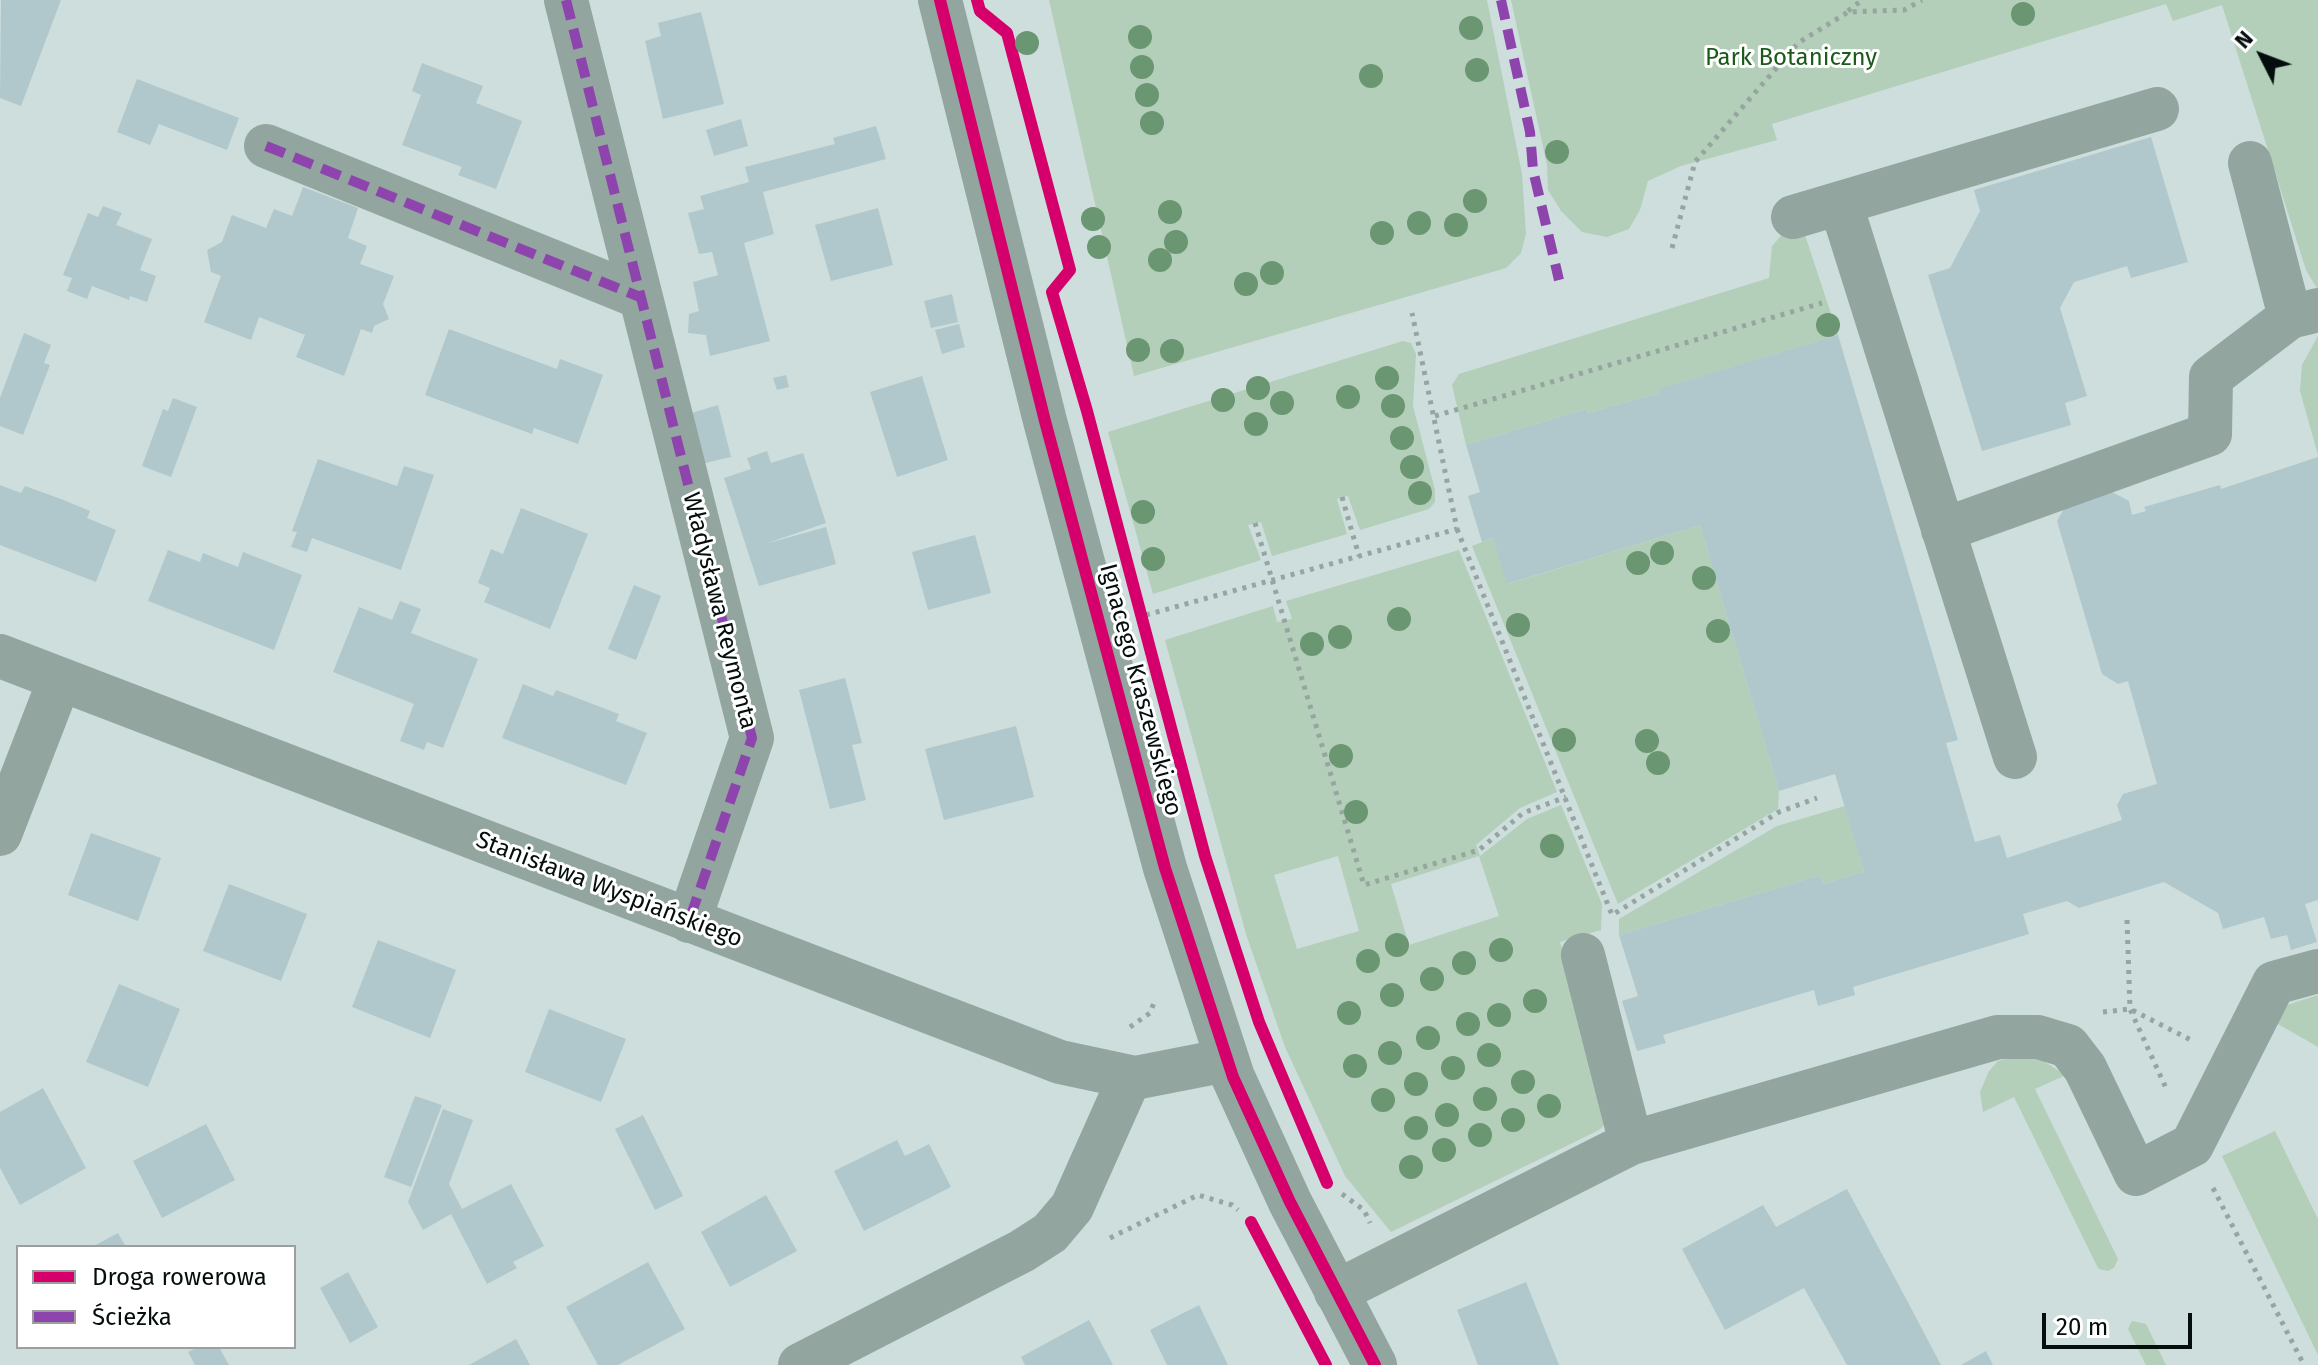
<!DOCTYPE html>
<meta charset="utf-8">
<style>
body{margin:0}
#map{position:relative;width:2318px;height:1365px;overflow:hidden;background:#cededd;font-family:"Fira Sans",sans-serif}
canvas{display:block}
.legend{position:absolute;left:16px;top:1245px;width:280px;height:104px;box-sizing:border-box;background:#fff;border:2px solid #9b9f9e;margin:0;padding:10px 14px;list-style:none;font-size:24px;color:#040e0d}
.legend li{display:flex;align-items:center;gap:16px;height:40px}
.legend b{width:40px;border:2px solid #9b9f9e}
.north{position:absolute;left:2222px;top:16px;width:80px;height:80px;-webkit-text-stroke:6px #fff;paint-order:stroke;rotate:312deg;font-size:22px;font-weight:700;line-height:32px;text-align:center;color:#040e0d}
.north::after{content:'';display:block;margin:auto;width:28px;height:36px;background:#040e0d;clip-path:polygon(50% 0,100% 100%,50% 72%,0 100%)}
.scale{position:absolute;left:2042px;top:1313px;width:150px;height:36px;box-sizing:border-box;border:4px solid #040e0d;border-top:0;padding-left:10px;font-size:24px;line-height:28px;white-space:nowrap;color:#040e0d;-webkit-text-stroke:6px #fff;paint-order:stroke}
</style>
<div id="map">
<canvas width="2318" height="1365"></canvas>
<ul class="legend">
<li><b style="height:10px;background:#d6006c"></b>Droga rowerowa</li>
<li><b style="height:10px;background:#8e44ad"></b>Ścieżka</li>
</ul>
<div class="north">N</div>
<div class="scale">20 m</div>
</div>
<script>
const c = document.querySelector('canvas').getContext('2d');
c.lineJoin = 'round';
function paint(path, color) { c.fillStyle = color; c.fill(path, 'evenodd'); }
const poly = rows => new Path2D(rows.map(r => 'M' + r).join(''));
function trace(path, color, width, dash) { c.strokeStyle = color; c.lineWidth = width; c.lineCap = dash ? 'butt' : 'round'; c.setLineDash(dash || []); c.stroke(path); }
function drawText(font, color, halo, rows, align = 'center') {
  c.font = font + ' "Fira Sans",sans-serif'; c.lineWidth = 6; c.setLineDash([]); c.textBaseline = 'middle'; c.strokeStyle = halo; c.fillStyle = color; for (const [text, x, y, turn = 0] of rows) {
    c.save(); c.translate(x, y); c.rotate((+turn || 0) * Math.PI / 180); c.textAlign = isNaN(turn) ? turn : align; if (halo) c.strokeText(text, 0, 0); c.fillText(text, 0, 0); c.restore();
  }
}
paint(poly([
 [1049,0,1487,0,1522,174,1526,234,1521,253,1506,268,1134,376],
 [1511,0,2318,0,2318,290,2306,270,2222,5,2173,21,2166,4,1772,124,1777,140,1681,166,1648,181,1640,210,1629,229,1607,237,1582,232,1561,211,1548,190,1547,165],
 [1801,223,1838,335,1659,389,1659,393,1588,413,1586,409,1466,445,1452,385,1459,374,1769,278,1772,246,1786,230],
 [2318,336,2318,455,2300,391,2302,365],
 [1403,341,1411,343,1416,354,1413,406,1435,490,1435,502,1429,509,1360,530,1348,496,1342,497,1337,499,1347,534,1272,556,1261,522,1248,525,1261,560,1153,594,1108,432],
 [1700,525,1779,791,1778,809,1618,904,1472,546,1493,538,1508,584],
 [1459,550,1557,792,1520,808,1476,845,1480,856,1527,819,1561,805,1602,904,1601,930,1560,942,1610,1119,1599,1130,1391,1232,1345,1176,1285,1047,1246,934,1165,640,1273,606,1277,622,1292,619,1286,601],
 [1338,856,1359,931,1297,949,1274,875],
 [1479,856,1499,916,1409,945,1391,884],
 [1845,806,1864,872,1823,884,1821,875,1619,935,1619,919,1777,826],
 [2318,995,2318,1047,2271,1020,2281,1007],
 [2019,1055,2043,1061,2066,1075,2035,1089,2118,1259,2114,1268,2108,1271,2099,1269,2096,1264,2014,1097,1983,1112,1980,1092,1989,1071,1998,1061],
 [2275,1131,2318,1219,2318,1355,2222,1156],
 [2132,1321,2146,1324,2166,1365,2146,1365,2128,1329]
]), '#b3ceb9');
paint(poly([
 [1,0,61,0,21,106,0,98],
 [701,12,724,104,663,119,645,41,661,36,658,23],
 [422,63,483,86,476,103,522,121,496,189,458,175,462,167,402,145,421,95,412,91],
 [137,79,239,118,227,150,159,124,150,145,117,132],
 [741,119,748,146,714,156,706,130],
 [876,126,886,159,763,192,774,234,744,243,770,341,710,356,706,335,688,333,689,314,699,311,693,282,718,275,712,252,699,254,688,213,704,209,700,196,749,182,745,167,835,144,833,138],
 [2151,137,2188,262,2131,278,2127,266,2074,282,2060,308,2087,396,2065,403,2071,425,1982,451,1928,275,1950,268,1980,211,1974,190],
 [303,187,358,208,348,238,367,246,360,264,394,276,383,304,389,319,374,326,372,333,361,329,344,376,296,357,305,335,259,317,251,340,204,322,221,276,211,272,207,250,222,242,232,215,266,228,274,209,292,216],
 [103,206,122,213,116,225,152,239,140,270,156,276,147,302,130,296,129,300,92,286,87,299,67,291,72,278,63,275,88,213,98,217],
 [878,208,893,265,831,281,815,225],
 [952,294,958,322,931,328,924,301],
 [959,324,965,347,942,354,935,330],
 [449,329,557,369,560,359,603,375,578,444,534,428,532,434,425,395],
 [24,333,51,345,44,363,50,365,23,435,0,426,0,398],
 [1838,335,1958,740,1946,743,1975,842,2000,835,2007,858,2122,820,2117,805,2123,794,2157,784,2128,681,2118,684,2102,674,2057,521,2066,505,2112,492,2129,501,2132,515,2146,511,2144,507,2220,485,2221,489,2318,457,2318,900,2305,904,2317,942,2291,950,2287,935,2271,939,2264,917,2223,929,2218,913,2164,882,2079,908,2067,901,2023,914,2029,934,1853,987,1855,995,1818,1006,1814,990,1663,1035,1666,1043,1637,1051,1622,1001,1638,996,1619,935,1821,875,1823,884,1864,872,1835,774,1779,791,1700,525,1507,584,1493,538,1482,542,1468,496,1480,492,1466,445,1586,409,1588,413,1659,393,1658,389],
 [786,375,789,387,777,390,773,378],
 [922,376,948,460,897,477,870,392],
 [173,398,197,407,171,477,142,466,163,409,168,411],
 [718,405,731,457,701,464,688,414],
 [767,451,771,463,803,453,826,523,765,544,826,527,836,564,759,586,724,478,751,469,747,458],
 [318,459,397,486,404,466,434,475,401,570,312,538,307,552,291,547,297,532,292,531],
 [0,485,21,493,25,486,61,499,90,511,87,518,116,530,96,582,0,545],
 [521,508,588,534,550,629,484,602,490,588,478,583,491,549,503,554],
 [975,535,991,593,928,610,912,552],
 [168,550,200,562,203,553,238,567,243,552,302,575,274,650,148,601],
 [634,585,661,596,636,660,608,649],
 [400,601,421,609,411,633,478,659,443,748,427,742,424,750,400,741,414,704,333,672,359,607,392,620],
 [845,678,862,743,852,745,866,800,830,809,799,690],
 [523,684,553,696,556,690,619,714,616,721,647,733,626,785,502,738],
 [1016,726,1034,797,944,820,925,749],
 [91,833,161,858,138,921,68,895],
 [229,884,307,914,281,981,203,951],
 [378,940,456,970,430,1038,352,1007],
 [119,984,180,1009,148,1087,86,1062],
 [549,1009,626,1039,601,1102,525,1072],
 [43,1088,86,1168,20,1205,0,1168,0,1112],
 [415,1096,442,1105,411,1187,384,1177],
 [443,1109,473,1120,449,1184,462,1209,511,1184,544,1246,513,1262,517,1268,487,1284,451,1214,423,1230,408,1202],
 [643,1115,683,1196,655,1210,615,1129],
 [206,1124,235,1180,162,1218,133,1161],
 [897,1140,905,1156,929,1144,951,1187,864,1231,834,1171],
 [1847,1189,1903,1293,1941,1365,1847,1365,1804,1288,1725,1330,1682,1249,1763,1205,1776,1227],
 [766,1195,797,1251,730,1287,701,1232],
 [118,1233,126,1247,92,1247],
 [648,1262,685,1329,618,1365,598,1365,566,1307],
 [348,1272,378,1327,350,1343,320,1288],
 [1526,1282,1559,1365,1478,1365,1457,1310],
 [1199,1305,1228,1365,1167,1365,1150,1330],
 [1089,1320,1113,1365,1025,1365,1021,1357],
 [516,1339,530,1365,469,1365],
 [198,1347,219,1347,229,1365,195,1365,188,1352],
 [1986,1351,1993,1365,1961,1365]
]), '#b0c8cb');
trace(poly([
 [1848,11,1862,0],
 [1672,248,1695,162,1798,43,1848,12,1904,10,1922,0],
 [1435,416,1822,303],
 [1342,497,1359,556],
 [1255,523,1364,885,1479,850,1523,813,1566,797],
 [1457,529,1612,915,1779,812,1817,798],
 [1146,615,1457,529,1412,313],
 [2127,920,2130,1009,2166,1088],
 [2103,1012,2130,1009,2193,1041],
 [1130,1027,1150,1013,1155,1000],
 [2213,1188,2304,1365],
 [1342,1194,1364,1210,1370,1223],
 [1110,1238,1198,1195,1232,1205,1238,1210]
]), '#97a5a1', 5, [4, 6]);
trace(poly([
 [566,0,752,738,689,921],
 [940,0,1045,421,1165,868,1233,1077,1290,1202,1375,1365],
 [266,146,640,297],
 [2250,163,2290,317,2318,310],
 [1841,205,2015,757],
 [1793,217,2157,109],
 [1943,530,2210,434,2211,377,2290,317],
 [0,656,1060,1062,1135,1078,1227,1060],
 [0,834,60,679],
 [1583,955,1631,1143],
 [1336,1292,1631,1143,1998,1037,2038,1037,2068,1046,2085,1068,2136,1174,2192,1145,2274,983,2318,971],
 [800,1365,1022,1251,1050,1233,1072,1207,1130,1077]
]), '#92a59e', 44);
trace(poly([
 [566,0,752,738,689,921],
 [1501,0,1530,132,1533,170,1559,280],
 [266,146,640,297]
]), '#8e44ad', 10, [20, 10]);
trace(poly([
 [940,0,1045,421,1165,868,1233,1077,1290,1202,1375,1365],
 [977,0,980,11,1007,33,1070,270,1052,292,1087,411,1205,856,1259,1022,1327,1183],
 [1251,1222,1326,1365]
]), '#d6006c', 12);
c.fillStyle = '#6b9672';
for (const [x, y] of [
 [2023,14],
 [1471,28],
 [1140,37],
 [1027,43],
 [1142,67],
 [1477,70],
 [1371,76],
 [1147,95],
 [1152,123],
 [1557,152],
 [1475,201],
 [1170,212],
 [1093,219],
 [1419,223],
 [1456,225],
 [1382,233],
 [1176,242],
 [1099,247],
 [1160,260],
 [1272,273],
 [1246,284],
 [1828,325],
 [1138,350],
 [1172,351],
 [1387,378],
 [1258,388],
 [1348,397],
 [1223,400],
 [1282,403],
 [1393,406],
 [1256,424],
 [1402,438],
 [1412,467],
 [1420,493],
 [1143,512],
 [1662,553],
 [1153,559],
 [1638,563],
 [1704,578],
 [1399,619],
 [1518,625],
 [1718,631],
 [1340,637],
 [1312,644],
 [1564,740],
 [1647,741],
 [1341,756],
 [1658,763],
 [1356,812],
 [1552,846],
 [1397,945],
 [1501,950],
 [1368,961],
 [1464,963],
 [1432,979],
 [1392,995],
 [1535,1001],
 [1349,1013],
 [1499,1015],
 [1468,1024],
 [1428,1038],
 [1390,1053],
 [1489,1055],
 [1355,1066],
 [1453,1068],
 [1523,1082],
 [1416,1084],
 [1485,1099],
 [1383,1100],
 [1549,1106],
 [1447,1115],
 [1513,1120],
 [1416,1128],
 [1480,1135],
 [1444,1150],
 [1411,1167]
]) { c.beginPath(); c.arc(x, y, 12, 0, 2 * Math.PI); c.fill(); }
drawText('24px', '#1a5b1a', '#fff', [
 ["Park Botaniczny",1791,58]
]);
drawText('24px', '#040e0d', '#fff', [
 ["Władysława Reymonta",719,611,76],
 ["Ignacego Kraszewskiego",1140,690,75],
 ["Stanisława Wyspiańskiego",609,890,21]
]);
</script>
